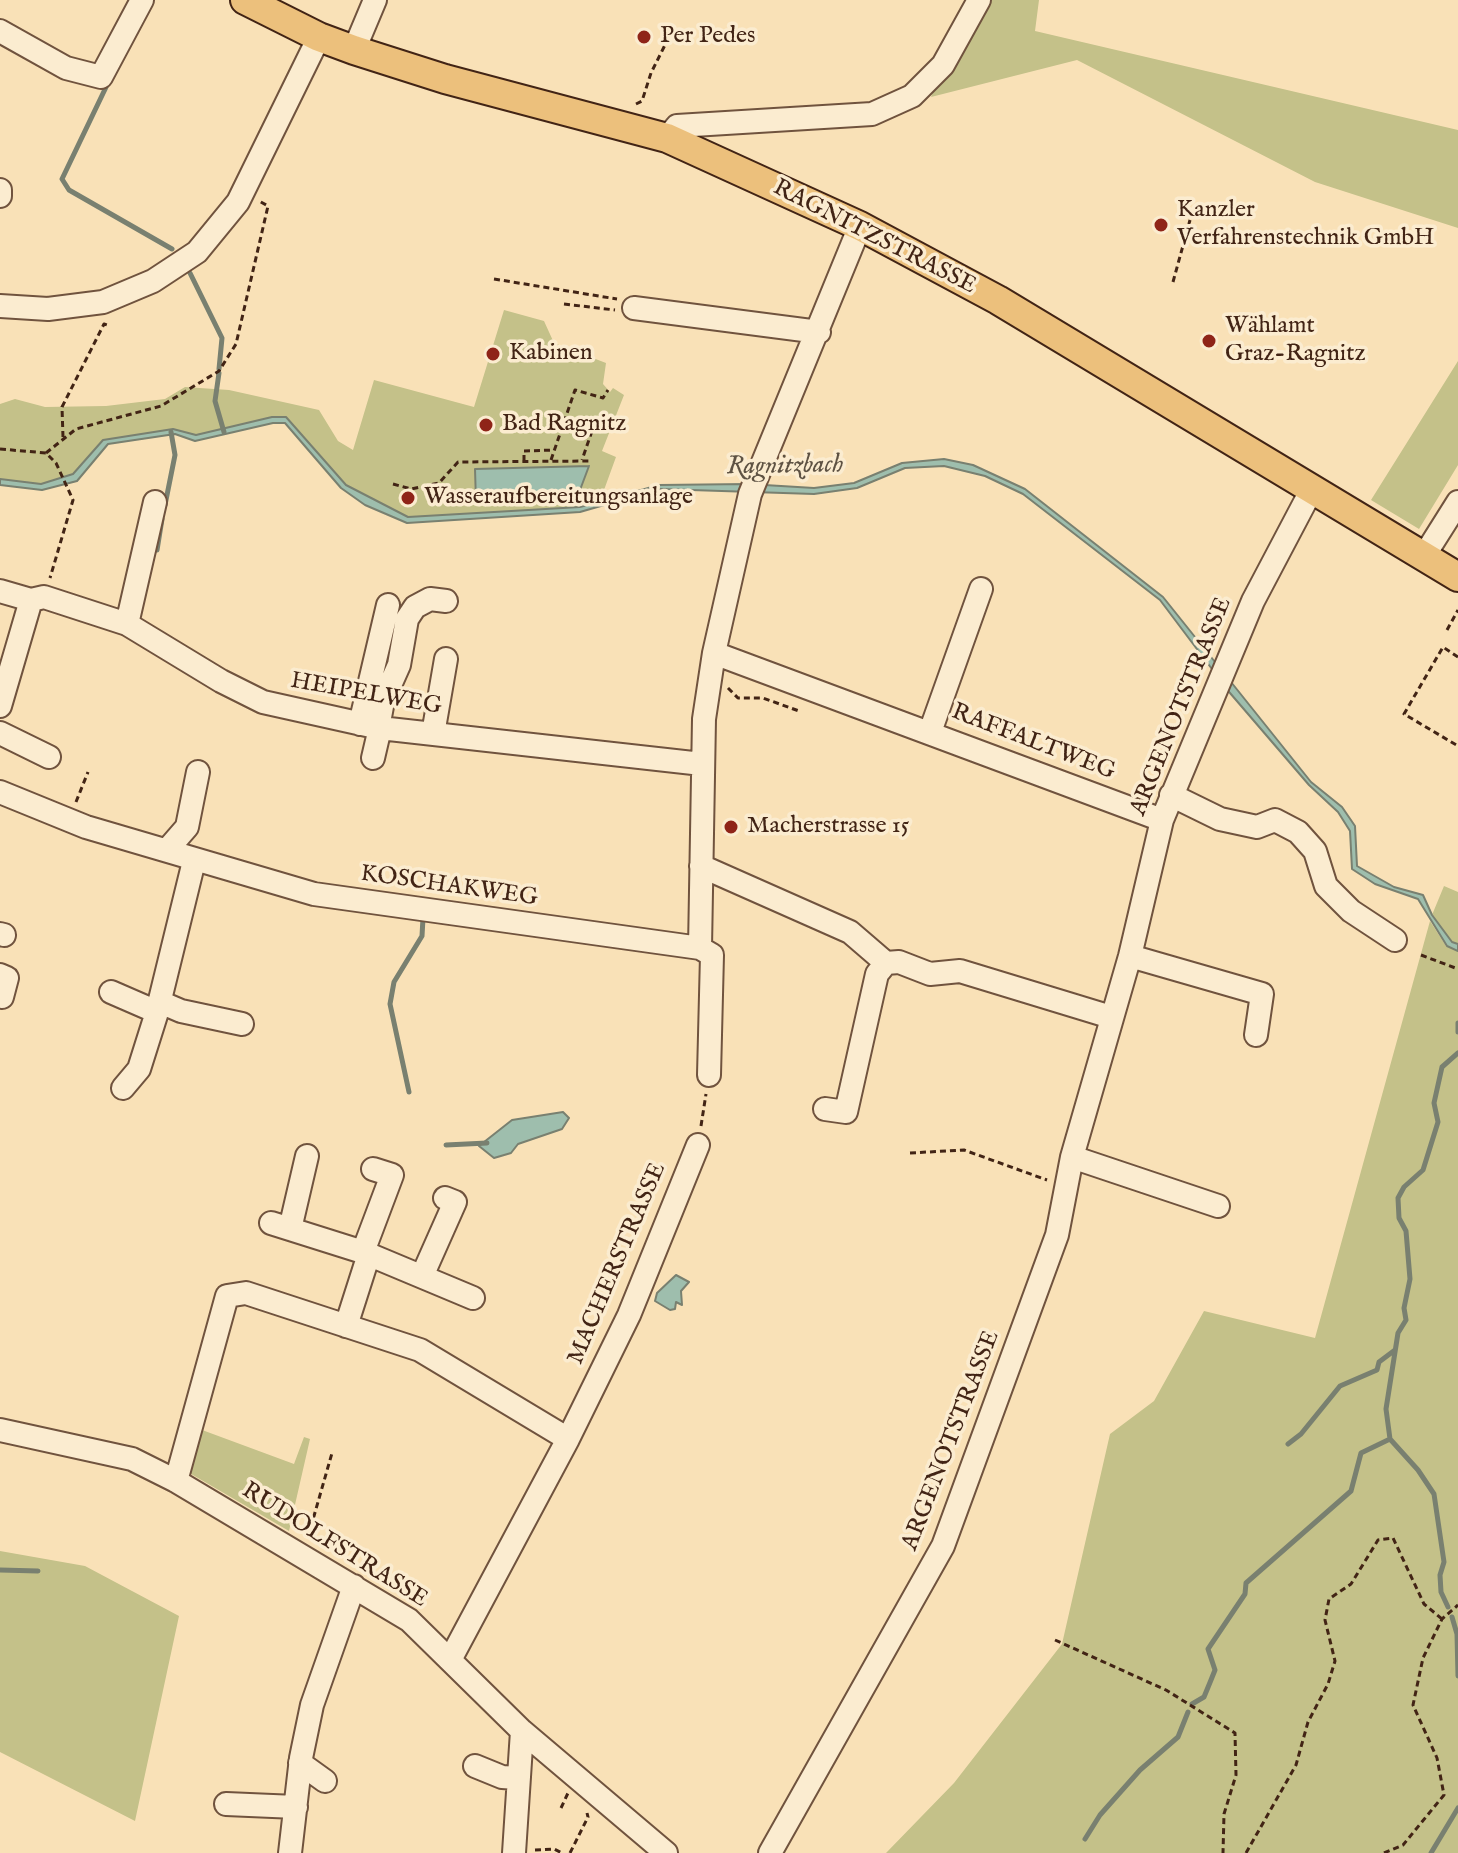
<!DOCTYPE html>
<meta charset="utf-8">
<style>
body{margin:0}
canvas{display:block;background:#f9e1b7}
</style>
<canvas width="1458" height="1853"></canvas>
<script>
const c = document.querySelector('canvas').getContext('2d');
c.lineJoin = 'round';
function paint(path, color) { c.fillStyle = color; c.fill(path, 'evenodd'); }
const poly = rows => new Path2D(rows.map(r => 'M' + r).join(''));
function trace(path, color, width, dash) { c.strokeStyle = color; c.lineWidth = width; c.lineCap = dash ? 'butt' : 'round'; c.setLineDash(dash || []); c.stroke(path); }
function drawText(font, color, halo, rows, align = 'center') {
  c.font = font + ' "IM FELL English",serif'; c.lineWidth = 7; c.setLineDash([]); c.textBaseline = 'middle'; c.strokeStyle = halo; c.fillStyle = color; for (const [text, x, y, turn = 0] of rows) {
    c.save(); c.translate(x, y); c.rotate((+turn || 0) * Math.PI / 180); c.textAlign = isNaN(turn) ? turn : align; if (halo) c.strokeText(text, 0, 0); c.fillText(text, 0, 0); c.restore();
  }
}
paint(poly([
 [973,0,1039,0,1035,31,1458,130,1458,228,1315,182,1077,60,931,97],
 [504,310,544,321,554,343,606,363,603,384,610,392,613,388,624,395,602,451,616,457,600,501,580,507,408,517,346,485,286,417,272,417,196,435,173,429,103,440,74,474,60,479,41,484,0,479,0,404,15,399,45,407,106,406,165,399,185,387,229,390,319,410,338,441,353,450,374,380,474,407],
 [1458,361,1458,465,1419,529,1371,500],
 [1444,886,1458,892,1458,944,1452,942,1432,915],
 [1430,921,1446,946,1458,951,1458,1853,886,1853,954,1783,1062,1644,1110,1434,1154,1401,1204,1311,1315,1338],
 [194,1427,294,1464,304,1437,310,1439,289,1531,186,1471],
 [0,1551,85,1566,179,1616,135,1821,0,1752]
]), '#c4c189');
const water = poly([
 [272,417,286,417,346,485,408,517,580,507,659,485,748,484,814,488,854,483,902,463,944,459,973,465,1025,489,1163,597,1311,782,1342,807,1355,826,1357,866,1394,887,1423,895,1432,915,1452,942,1458,944,1458,951,1447,946,1418,899,1375,884,1352,869,1350,831,1338,812,1309,785,1230,693,1160,600,1023,494,985,476,944,466,905,468,857,488,814,494,660,489,580,512,407,523,365,505,341,488,285,423,273,423,195,441,175,434,108,444,77,481,42,490,0,485,0,479,41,484,73,474,103,440,173,429,196,435,272,417],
 [589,466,577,498,476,502,475,469,589,466],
 [563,1112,569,1118,562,1129,518,1144,511,1153,494,1158,479,1146,512,1120,563,1112],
 [676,1275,689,1282,681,1291,682,1305,676,1302,675,1309,670,1310,655,1301,657,1293,676,1275]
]);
paint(water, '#9ebead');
trace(water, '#798070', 2);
trace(poly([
 [108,83,62,179,69,190,172,249],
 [190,273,222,338,219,369],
 [219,373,215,401,224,432],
 [165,505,175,455,171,432],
 [157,550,162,519],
 [1458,1023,1458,1032],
 [409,1092,390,1004,394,982,422,936,423,918],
 [446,1145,487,1143],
 [1288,1444,1301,1434,1340,1386,1377,1370,1379,1362,1395,1350],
 [0,1570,38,1571],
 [1448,1607,1441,1592,1440,1575,1444,1562,1434,1494,1418,1470,1390,1439,1386,1409,1398,1333,1406,1320,1404,1308,1410,1279,1406,1231,1399,1218,1398,1198,1404,1187,1423,1170,1438,1122,1434,1103,1442,1067,1458,1053],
 [1452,1617,1457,1634,1458,1676],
 [1192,1704,1204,1697,1211,1680,1215,1670,1208,1649,1245,1594,1246,1583,1351,1491,1361,1453,1390,1439],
 [1085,1839,1100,1815,1140,1770,1178,1737,1188,1712],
 [1431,1853,1458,1808]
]), '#798070', 5);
const minor = poly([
 [0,31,66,68,101,77,142,0],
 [354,50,375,0],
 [667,138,677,126,872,114,912,96,943,65,979,0],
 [0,190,0,196],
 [0,306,48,309,103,302,153,281,197,252,238,202,319,37],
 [634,308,819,332],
 [1424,556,1458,502],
 [0,591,31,600,44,597,127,624,221,681,263,702,380,728,702,764],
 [127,624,155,502],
 [714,653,1162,820],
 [0,706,31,600],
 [360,724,388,605],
 [378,728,383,701,399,665,407,619,415,607,430,599,446,601],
 [930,732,981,589],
 [0,733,49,757],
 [433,734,446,659],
 [373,758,380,728],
 [0,792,86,827,314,894,700,948],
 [1171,795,1220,819,1257,827,1275,820,1298,832,1315,851,1326,886,1351,911,1395,940],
 [167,850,187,827,198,772],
 [701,866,850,932,886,963],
 [0,934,4,935],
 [1130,956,1262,994,1256,1035],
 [0,975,7,978,2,997],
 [111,992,157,1012],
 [160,1002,181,1011,242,1024],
 [709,1075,712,955,700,948,704,719,714,653,750,494,860,226],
 [123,1088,139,1069,157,1012,194,861],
 [825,1109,846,1112,877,974,886,963,899,962,930,974,960,971,1111,1017],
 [1072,1157,1218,1206],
 [271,1223,363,1252,473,1298],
 [290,1229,307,1156],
 [363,1252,392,1175,373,1169],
 [423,1274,455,1202,445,1198],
 [346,1326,369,1254],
 [0,1430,132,1459,176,1481,409,1620,522,1731,666,1853],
 [176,1481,227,1296,246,1293,420,1350,568,1439],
 [451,1658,568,1439,629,1315,698,1145],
 [300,1763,325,1781],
 [475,1766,502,1777,517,1778],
 [226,1804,296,1807],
 [290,1853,301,1758,312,1705,354,1586],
 [514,1853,522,1731],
 [770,1853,943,1546,1057,1235,1072,1157,1130,956,1162,820,1253,601,1312,489]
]);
const major = poly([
 [245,0,319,37,354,50,445,79,667,138,860,226,998,300,1458,577]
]);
trace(minor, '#70533e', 26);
trace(major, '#422415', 32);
trace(poly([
 [636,104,642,101,651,73,671,33,669,25],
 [494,279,617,299],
 [1173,282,1190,220],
 [564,304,615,310],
 [564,420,592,431,582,460],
 [63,437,62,407,104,324,110,326],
 [0,449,46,453,56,463,73,500,50,578],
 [46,453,76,429,161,406,219,371,236,344,268,206,259,201],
 [551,460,575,390,603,398,608,390],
 [524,461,524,451,554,450],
 [393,484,411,489,439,483,458,462,590,461],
 [1447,630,1458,610],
 [1458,657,1443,647,1404,714,1458,746],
 [728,688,738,698,763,698,799,711],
 [76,802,88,772],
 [1421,955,1458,969],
 [701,1126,706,1094],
 [910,1153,964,1150,1047,1180],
 [308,1537,332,1453],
 [1055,1640,1166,1690,1235,1733,1236,1775,1224,1814,1223,1853],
 [561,1808,568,1793],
 [535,1850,554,1849,562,1853],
 [570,1853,588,1817,587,1813],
 [1246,1853,1296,1765,1308,1722,1328,1684,1335,1661,1325,1620,1329,1599,1351,1584,1378,1540,1393,1538,1424,1604,1442,1619],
 [1384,1853,1403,1845,1444,1795,1437,1758,1413,1705,1423,1658,1442,1619,1458,1605]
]), '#422415', 3, [6, 4]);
trace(minor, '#fbecd0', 22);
trace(major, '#ecc07c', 28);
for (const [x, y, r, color] of [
 [644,37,8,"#8f2418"],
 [1161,225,8,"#8f2418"],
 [1209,341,8,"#8f2418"],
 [493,354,8,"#8f2418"],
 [486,425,8,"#8f2418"],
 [408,498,8,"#8f2418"],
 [731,827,8,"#8f2418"]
]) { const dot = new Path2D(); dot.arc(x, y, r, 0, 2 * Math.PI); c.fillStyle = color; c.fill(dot); trace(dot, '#fbecd0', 3); }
drawText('24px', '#422415', '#fbecd0', [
 ["Per Pedes",660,37],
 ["Kanzler",1177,211],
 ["Verfahrenstechnik GmbH",1177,239],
 ["Wählamt",1225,327],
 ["Graz-Ragnitz",1225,355],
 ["Kabinen",509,354],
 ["Bad Ragnitz",502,425],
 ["Wasseraufbereitungsanlage",424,498],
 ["Macherstrasse 15",747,827]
], 'left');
drawText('24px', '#422415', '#fbecd0', [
 ["RAGNITZSTRASSE",874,238,27],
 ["HEIPELWEG",366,695,10],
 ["ARGENOTSTRASSE",1182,707,-68],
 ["RAFFALTWEG",1033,743,21],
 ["KOSCHAKWEG",449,887,8],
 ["MACHERSTRASSE",618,1264,-67],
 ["ARGENOTSTRASSE",952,1441,-69],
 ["RUDOLFSTRASSE",334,1546,32]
]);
drawText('italic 26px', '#5e5243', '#fbecd0', [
 ["Ragnitzbach",785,467,-1]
]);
</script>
